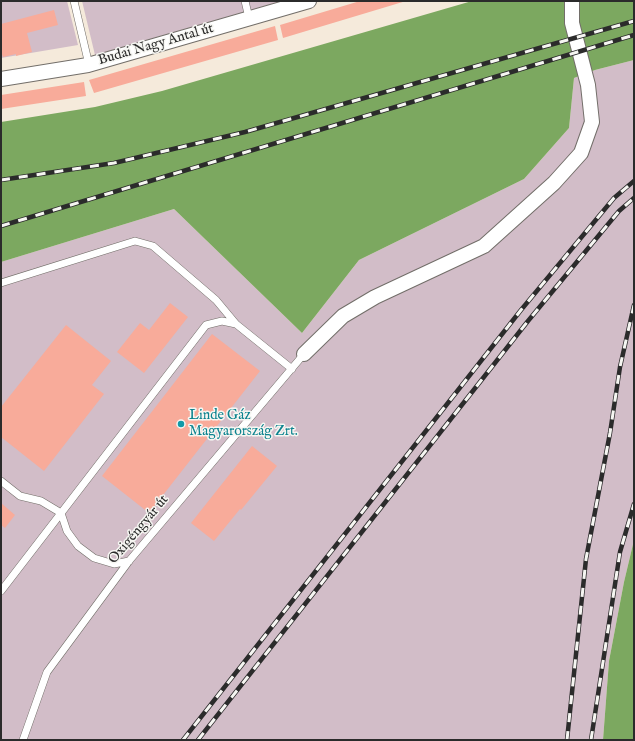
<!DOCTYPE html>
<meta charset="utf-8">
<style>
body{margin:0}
#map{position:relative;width:635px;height:741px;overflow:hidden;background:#f5eadb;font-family:"IM FELL English",serif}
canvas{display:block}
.frame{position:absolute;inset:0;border:2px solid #2b2b2b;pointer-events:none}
</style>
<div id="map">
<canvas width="635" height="741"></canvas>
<div class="frame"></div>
</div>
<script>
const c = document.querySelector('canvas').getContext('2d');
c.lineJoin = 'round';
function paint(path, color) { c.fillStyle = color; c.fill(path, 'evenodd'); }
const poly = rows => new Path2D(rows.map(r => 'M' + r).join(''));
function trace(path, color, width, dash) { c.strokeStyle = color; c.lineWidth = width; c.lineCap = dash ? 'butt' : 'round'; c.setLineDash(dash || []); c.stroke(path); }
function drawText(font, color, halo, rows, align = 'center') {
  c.font = font + ' "IM FELL English",serif'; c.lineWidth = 3; c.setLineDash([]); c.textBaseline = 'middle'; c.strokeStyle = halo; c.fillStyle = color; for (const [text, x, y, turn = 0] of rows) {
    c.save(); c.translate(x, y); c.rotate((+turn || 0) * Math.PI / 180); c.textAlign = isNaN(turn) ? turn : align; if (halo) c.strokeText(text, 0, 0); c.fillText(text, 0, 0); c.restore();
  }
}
paint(poly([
 [1,1,67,1,78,45,1,58],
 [82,1,282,1,95,55],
 [634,60,634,540,624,582,609,661,603,740,1,740,1,262,174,209,302,333,359,260,524,179,569,128,574,78,595,70]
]), '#d2bdc8');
paint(poly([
 [472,1,634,1,634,60,595,70,574,78,569,128,524,179,359,260,302,333,174,209,1,262,1,122,95,107,162,91],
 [634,540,634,740,603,740,609,661,624,582]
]), '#7ca860');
paint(poly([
 [360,1,406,1,283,38,280,25],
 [54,10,58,25,27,33,32,52,16,56,16,54,3,57,1,52,1,24],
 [275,26,278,40,94,93,89,80],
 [84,82,86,96,1,109,1,95],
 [170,303,188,317,144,373,117,352,140,323,149,330],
 [66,325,111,361,92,385,104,394,44,471,1,437,1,407],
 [212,334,260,371,149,513,102,476],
 [252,446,277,466,241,510,240,509,214,541,191,523],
 [1,503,15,515,5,528,1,525]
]), '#f8ab9a');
const lane = poly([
 [74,1,89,65],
 [245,1,249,18],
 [1,283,135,241,153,246,216,300,236,324],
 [1,481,20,496,41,501,61,513,67,531,78,546,94,558,114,564,129,561],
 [1,591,206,325,222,321,236,324,292,369],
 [23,740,47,672,129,561,304,354]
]);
const street = poly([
 [1,79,88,65,309,1],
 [304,354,343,316,375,297,484,246,554,183,581,153,592,122,588,85,572,23,572,1]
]);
trace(lane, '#726e69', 8);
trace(street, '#726e69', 16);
trace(lane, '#fff', 7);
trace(street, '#fff', 14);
const rail = poly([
 [1,180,114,163,245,132,634,21],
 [1,226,634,35],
 [183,740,521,310,614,198,634,181],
 [198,740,528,321,619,211,634,198],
 [567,740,586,559,610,433,620,367,634,305],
 [591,740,620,552,634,504]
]);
trace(rail, '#2b2b2b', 4.5);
trace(rail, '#f6f6f2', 3, [9]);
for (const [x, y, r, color] of [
 [181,424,4,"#0f9aa8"]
]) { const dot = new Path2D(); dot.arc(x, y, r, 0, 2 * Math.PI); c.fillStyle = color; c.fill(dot); trace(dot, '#f6f6f2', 1.5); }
drawText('14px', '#2b2b2b', '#f6f6f2', [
 ["Budai Nagy Antal út",156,45,-16],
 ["Oxigéngyár út",139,530,-50]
]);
drawText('14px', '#0d838f', '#f6f6f2', [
 ["Linde Gáz",189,416],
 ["Magyarország Zrt.",189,432]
], 'left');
</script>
